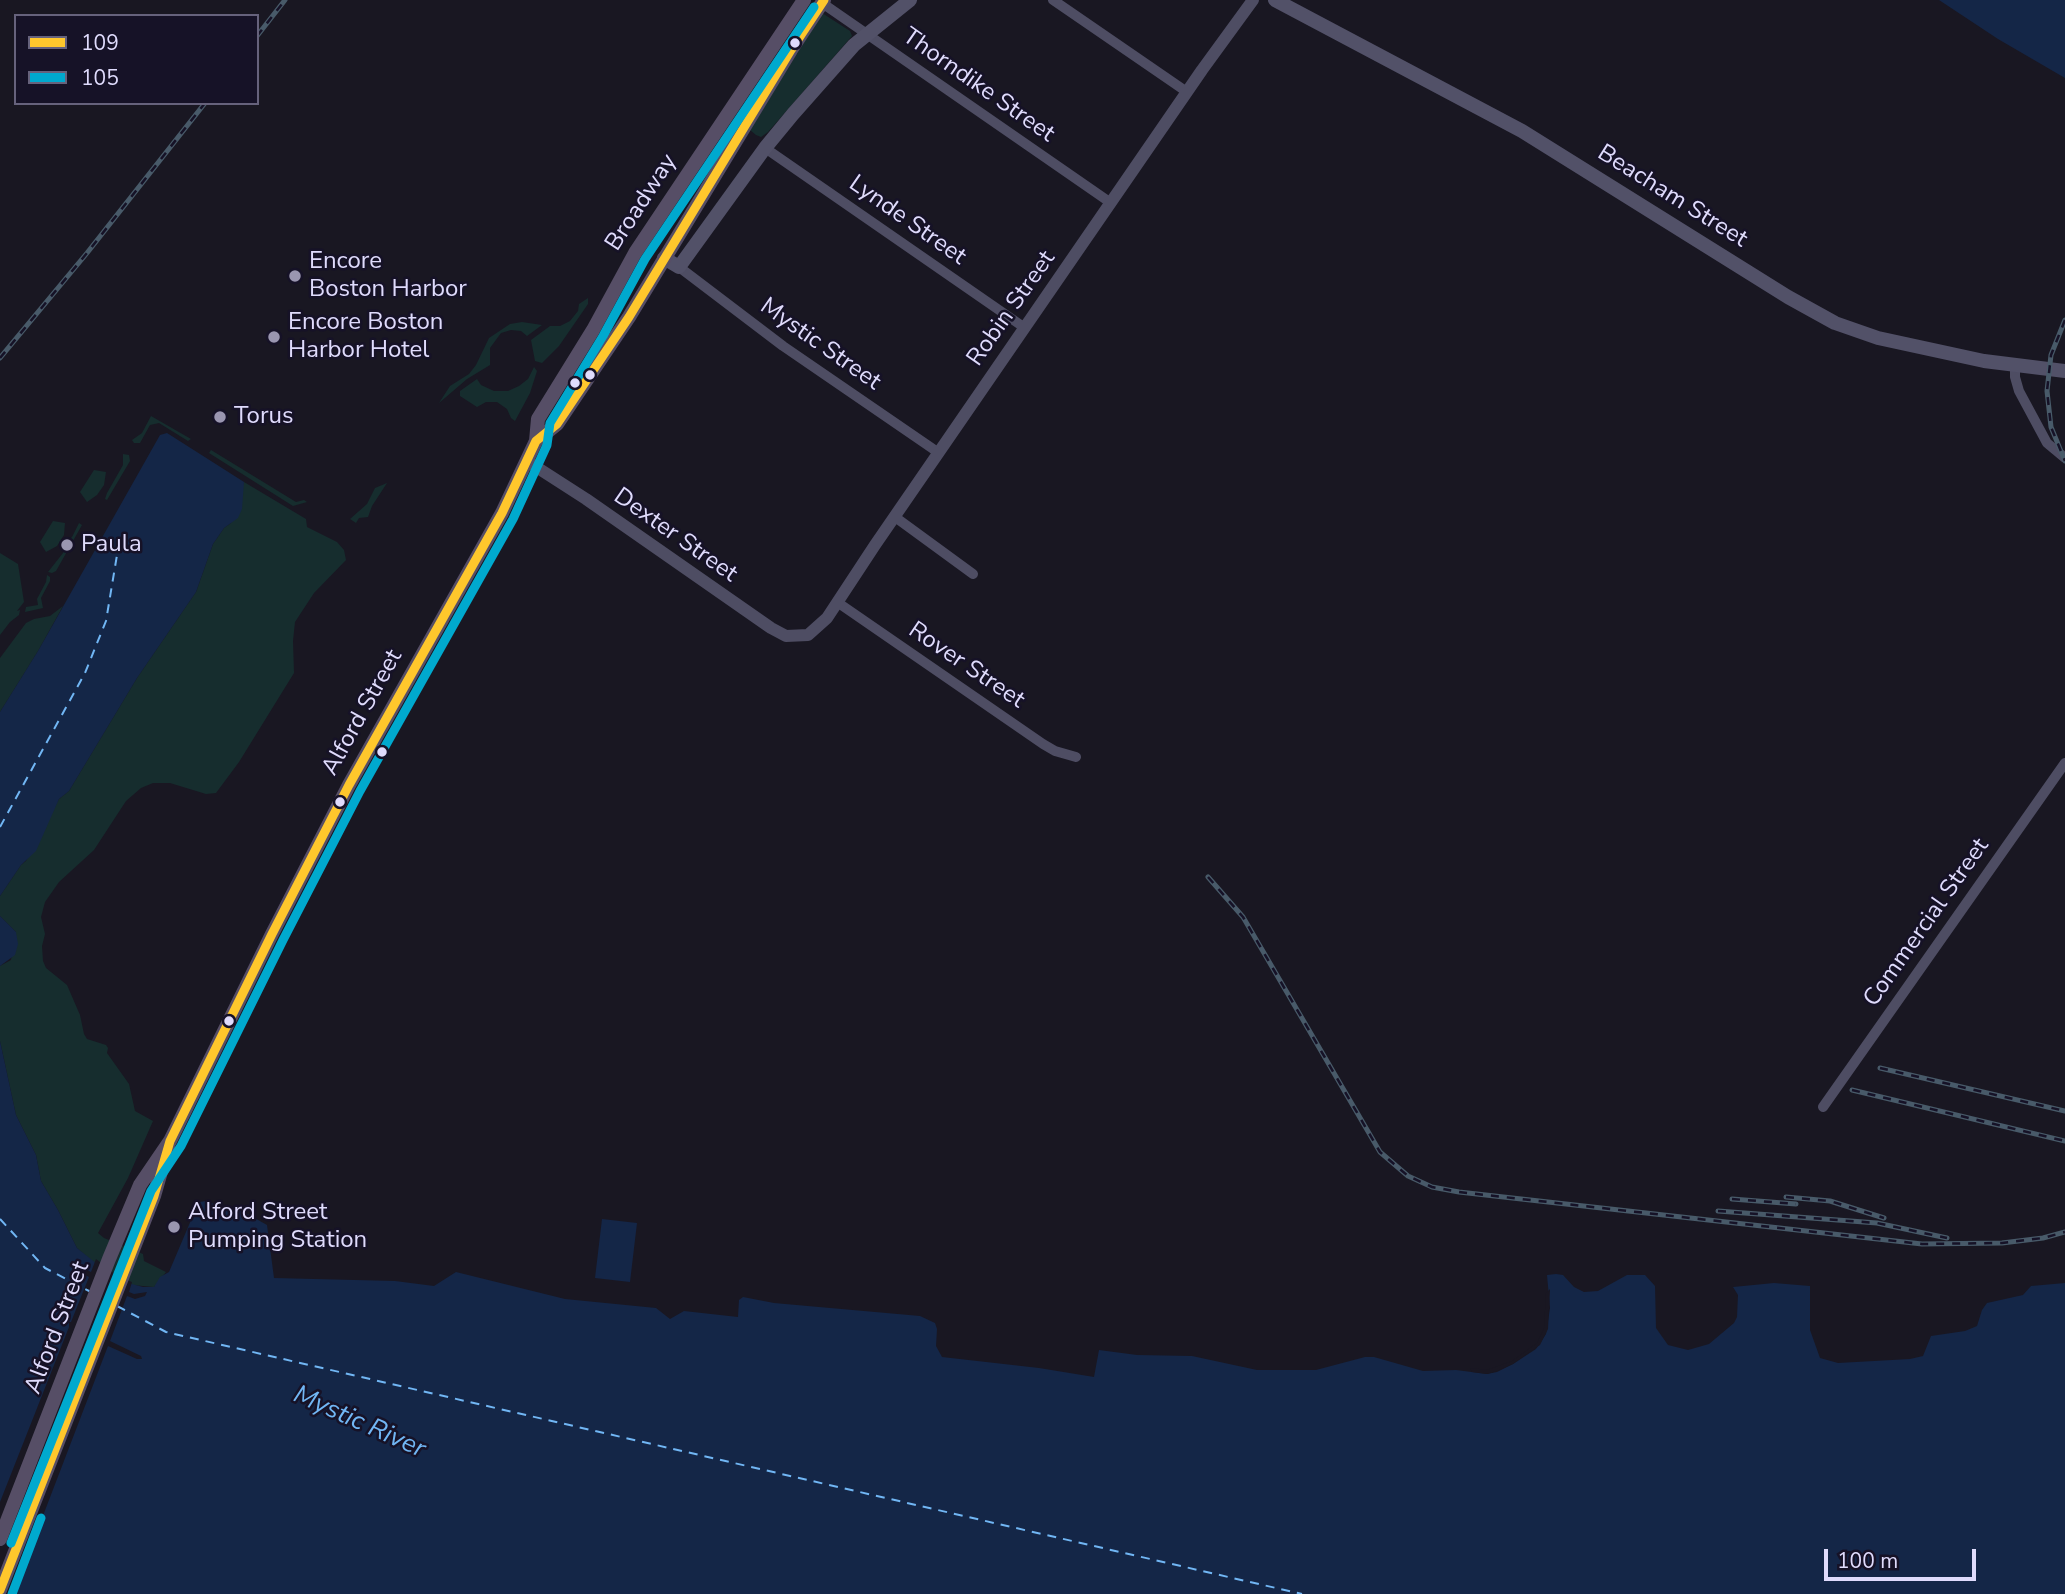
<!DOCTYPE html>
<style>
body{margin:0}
#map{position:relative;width:2065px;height:1594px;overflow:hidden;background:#191722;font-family:"Nunito Sans",sans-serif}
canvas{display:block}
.legend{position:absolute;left:14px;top:14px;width:245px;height:91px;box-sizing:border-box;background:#161227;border:2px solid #66627c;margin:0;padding:9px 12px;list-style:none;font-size:21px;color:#dfdbfc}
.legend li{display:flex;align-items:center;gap:14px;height:35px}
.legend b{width:35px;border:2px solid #66627c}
.scale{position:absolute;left:1824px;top:1549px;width:152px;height:32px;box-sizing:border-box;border:4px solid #dfdbfc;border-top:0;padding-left:9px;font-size:21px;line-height:24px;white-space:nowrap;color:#dfdbfc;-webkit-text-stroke:5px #161227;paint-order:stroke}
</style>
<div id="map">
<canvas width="2065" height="1594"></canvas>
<ul class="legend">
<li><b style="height:9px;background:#ffc72c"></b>109</li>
<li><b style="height:9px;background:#00a9ce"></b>105</li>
</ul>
<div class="scale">100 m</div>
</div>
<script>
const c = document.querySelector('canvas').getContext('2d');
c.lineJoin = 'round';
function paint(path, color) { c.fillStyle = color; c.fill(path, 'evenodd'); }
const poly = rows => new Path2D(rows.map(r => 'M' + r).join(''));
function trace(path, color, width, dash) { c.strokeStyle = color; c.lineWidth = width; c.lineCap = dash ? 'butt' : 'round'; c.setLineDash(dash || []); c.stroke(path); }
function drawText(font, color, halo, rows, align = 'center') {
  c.font = font + ' "Nunito Sans",sans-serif'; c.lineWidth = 5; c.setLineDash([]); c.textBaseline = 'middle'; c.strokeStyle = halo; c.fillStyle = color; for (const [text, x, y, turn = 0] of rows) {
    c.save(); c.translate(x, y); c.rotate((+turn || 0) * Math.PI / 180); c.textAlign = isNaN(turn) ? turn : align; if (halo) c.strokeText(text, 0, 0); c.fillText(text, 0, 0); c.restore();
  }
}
paint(poly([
 [822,13,850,31,852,36,768,132,761,137,756,135,750,130],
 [588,298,588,304,559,346,542,363,535,361,531,340,550,326,560,326,570,321,578,311,579,304],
 [522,322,542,325,527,336,521,331,511,330,501,333,490,348,490,365,467,379,439,403,450,386,469,374,476,365,489,338,510,324],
 [534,367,537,371,530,393,515,421,511,418,507,409,497,402,486,402,477,407,460,396,460,391,477,379,481,385,494,391,508,391,519,386,528,379],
 [151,416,191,439,188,441,159,423,150,425,140,443,134,443,132,440,142,433],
 [211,450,296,502,304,500,307,502,293,506,209,453],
 [123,454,129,455,130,461,107,500,105,499,107,493,123,465],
 [94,470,106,472,104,485,97,495,87,502,80,492],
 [244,482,306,519,307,527,337,542,344,550,346,560,314,593,295,622,293,641,294,673,239,762,216,793,206,794,170,783,153,783,141,788,126,801,94,850,59,882,45,902,41,917,45,934,42,946,43,961,46,968,67,985,80,1015,84,1034,87,1039,106,1045,108,1048,107,1053,129,1084,135,1111,153,1121,128,1178,98,1233,104,1238,143,1254,144,1261,166,1272,154,1287,132,1285,105,1272,77,1248,58,1210,41,1181,36,1155,16,1115,0,1041,0,966,11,960,16,932,0,916,0,896,21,865,26,861,59,799,69,791,137,678,196,592,213,544,224,528,231,523],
 [387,483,372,506,368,517,359,518,356,523,350,519,367,504,375,488],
 [53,521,65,523,64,535,57,546,46,552,40,542],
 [79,523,82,525,56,571,52,573,48,572,63,553,64,543,72,537],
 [0,553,18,564,24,602,17,611,20,610,19,615,10,622,0,635],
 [47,575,50,577,50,581,41,598,43,608,25,612,26,607,38,605,37,599,46,582],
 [63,606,38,651,0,712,0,658,26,623,34,619,50,616]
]), '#162d2e');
paint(poly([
 [1939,0,2065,0,2065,78,1998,39],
 [167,433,244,482,242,509,238,518,224,528,213,544,196,592,137,678,69,791,59,799,36,851,21,865,0,896,0,712,38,651,160,435],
 [0,916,16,932,18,944,15,955,0,966],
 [0,1041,16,1115,36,1155,41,1181,58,1210,77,1248,117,1280,143,1287,154,1287,160,1277,169,1272,197,1206,200,1202,206,1201,222,1207,235,1207,267,1225,274,1278,395,1281,434,1286,456,1272,565,1299,656,1308,670,1319,684,1311,738,1317,739,1300,743,1297,774,1303,920,1316,935,1323,937,1329,936,1346,942,1357,1039,1368,1094,1377,1099,1350,1137,1355,1192,1356,1257,1370,1316,1370,1365,1357,1374,1357,1423,1371,1456,1370,1487,1374,1497,1372,1513,1364,1536,1349,1546,1334,1550,1308,1547,1275,1556,1274,1563,1275,1574,1287,1584,1292,1598,1291,1627,1275,1645,1275,1655,1286,1656,1328,1668,1345,1688,1350,1709,1344,1734,1323,1737,1317,1738,1295,1733,1287,1774,1283,1810,1286,1810,1330,1820,1358,1838,1363,1910,1359,1923,1356,1931,1336,1965,1331,1977,1326,1982,1310,1987,1303,2023,1295,2031,1286,2065,1283,2065,1594,0,1594],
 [602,1219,637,1223,630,1282,595,1278]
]), '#142647');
paint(poly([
 [96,1259,119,1277,132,1282,129,1292,134,1294,147,1292,145,1296,135,1299,127,1296,110,1341,141,1356,142,1359,137,1359,108,1346,13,1594,0,1594,0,1502,69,1327,69,1322,71,1322,89,1277,77,1271,79,1266,91,1272],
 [1550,1289,1548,1329,1540,1345,1513,1364,1497,1371,1487,1374,1472,1372,1470,1368,1487,1370,1512,1361,1537,1343,1544,1328,1546,1293]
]), '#191722');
trace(poly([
 [0,827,85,673,106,621,119,543],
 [0,1219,45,1268,91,1292],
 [117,1306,166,1332,1302,1594]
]), '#71b6f4', 2, [9, 7]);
trace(poly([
 [1053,0,1187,92],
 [822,3,1111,203],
 [765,148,1025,328],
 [679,267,783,346,939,453],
 [2015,366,2015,377,2019,391,2047,443,2065,458],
 [895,517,973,574],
 [837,602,1043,744,1055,751,1076,757],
 [1823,1107,2065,763]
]), '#4e4d63', 10);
trace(poly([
 [527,461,586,499,771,628,786,636,808,635,827,618,875,545,1202,70,1253,0]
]), '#4e4d63', 12);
trace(poly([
 [1275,0,1522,131,1788,297,1835,323,1878,338,1984,361,2065,371],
 [664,258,679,267,765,148,793,114,854,45,910,0]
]), '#525168', 14);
trace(poly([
 [536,441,557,424,629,317,791,50,824,0],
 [0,1539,109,1259,140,1185,170,1141,272,934,349,785,502,513,536,441,538,419,593,330,635,253,804,0],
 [0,1590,154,1196,168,1147]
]), '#564e66', 14);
const rail = poly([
 [257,36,285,0],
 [2065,320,2051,355,2047,391,2051,427,2065,461],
 [0,358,87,253,205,103],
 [1208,877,1243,917,1380,1152,1408,1176,1432,1187,1459,1192,1922,1244,2002,1243,2043,1238,2065,1232],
 [1880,1068,2065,1111],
 [1852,1090,2065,1141],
 [1786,1197,1830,1201,1884,1218],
 [1732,1199,1796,1204],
 [1718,1211,1877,1223,1947,1238]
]);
trace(rail, '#485a69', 5);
trace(rail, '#161227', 2.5, [8]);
trace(poly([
 [0,1590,154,1196,170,1141,272,934,349,785,502,513,536,441,557,424,629,317,791,50,824,0]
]), '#ffc72c', 9);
trace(poly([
 [11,1543,151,1191,181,1146,283,940,360,791,513,519,547,445,550,423,603,336,645,259,814,7],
 [12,1594,41,1518]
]), '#00a9ce', 9);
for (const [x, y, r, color] of [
 [795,43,6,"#dfdbfc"],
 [295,276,7,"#9a96b0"],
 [274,337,7,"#9a96b0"],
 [590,375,6,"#dfdbfc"],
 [575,383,6,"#dfdbfc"],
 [220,417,7,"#9a96b0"],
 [67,545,7,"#9a96b0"],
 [382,752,6,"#dfdbfc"],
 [340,802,6,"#dfdbfc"],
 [229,1021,6,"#dfdbfc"],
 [174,1227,7,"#9a96b0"]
]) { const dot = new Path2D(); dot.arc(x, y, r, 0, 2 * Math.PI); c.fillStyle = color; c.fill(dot); trace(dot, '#161227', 2.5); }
drawText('24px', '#dfdbfc', '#161227', [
 ["Thorndike Street",978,86,35],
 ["Beacham Street",1672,197,32],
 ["Broadway",642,203,-57],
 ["Lynde Street",907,221,35],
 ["Robin Street",1012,309,-55],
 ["Mystic Street",820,345,35],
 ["Dexter Street",675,536,35],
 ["Rover Street",966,666,34],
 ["Alford Street",363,713,-61],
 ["Commercial Street",1927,923,-55],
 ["Alford Street",58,1328,-69]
]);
drawText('24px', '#dfdbfc', '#161227', [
 ["Encore",309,262],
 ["Boston Harbor",309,290],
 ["Encore Boston",288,323],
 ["Harbor Hotel",288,351],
 ["Torus",234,417],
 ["Paula",81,545],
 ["Alford Street",188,1213],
 ["Pumping Station",188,1241]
], 'left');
drawText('italic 26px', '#71b6f4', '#161227', [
 ["Mystic River",359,1423,24]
]);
</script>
